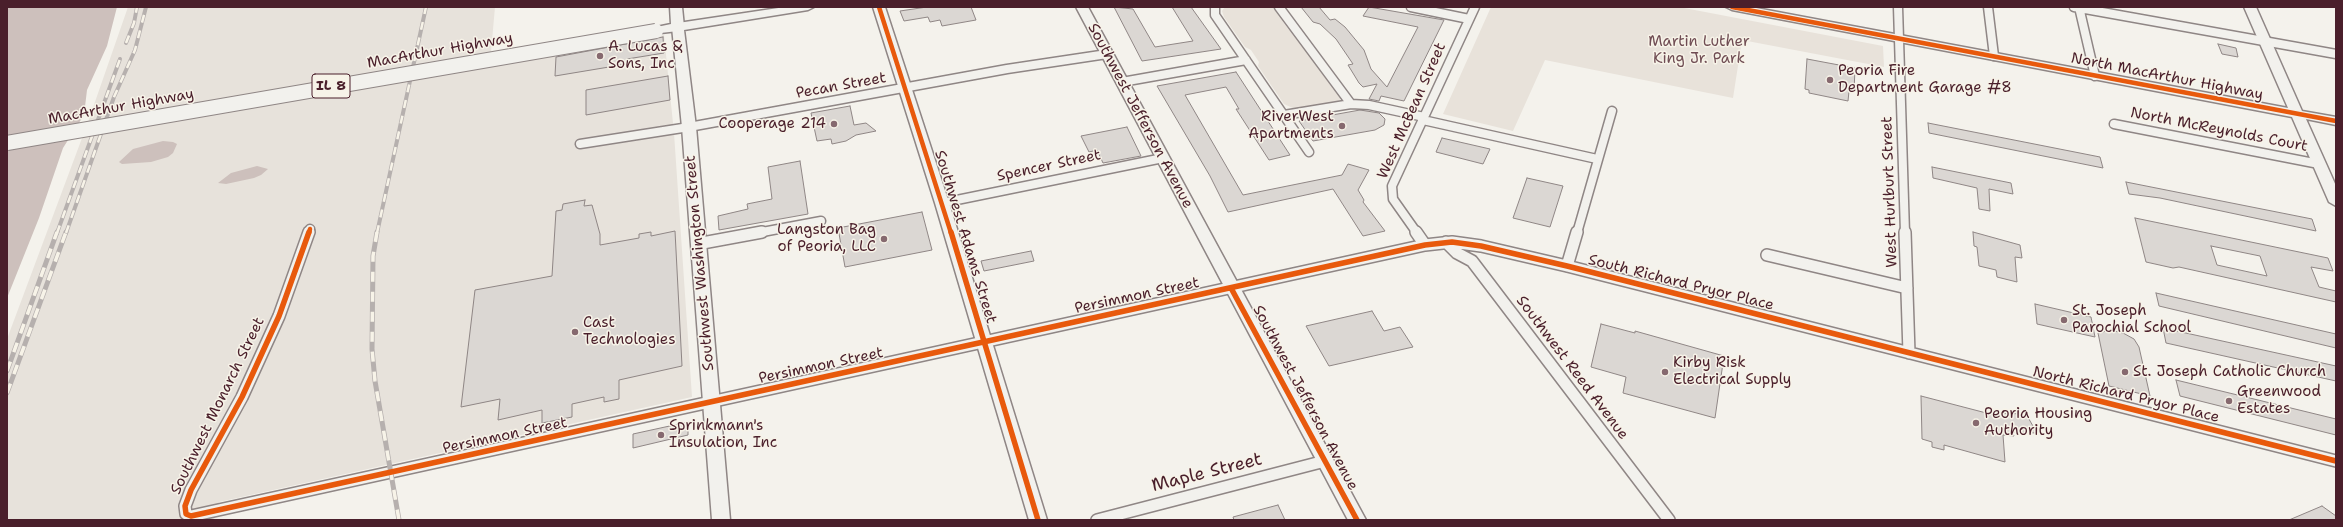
<!DOCTYPE html>
<style>
body{margin:0}
#map{position:relative;width:2343px;height:527px;overflow:hidden;background:#f4f2ec;font-family:"Shantell Sans",sans-serif}
canvas{display:block}
.frame{position:absolute;inset:0;border:8px solid #4a1f2b;pointer-events:none}
</style>
<div id="map">
<canvas width="2343" height="527"></canvas>
<div class="frame"></div>
</div>
<script>
const c = document.querySelector('canvas').getContext('2d');
c.lineJoin = 'round';
function paint(path, color) { c.fillStyle = color; c.fill(path, 'evenodd'); }
const poly = rows => new Path2D(rows.map(r => 'M' + r).join(''));
function trace(path, color, width, dash) { c.strokeStyle = color; c.lineWidth = width; c.lineCap = dash ? 'butt' : 'round'; c.setLineDash(dash || []); c.stroke(path); }
function drawText(font, color, halo, rows, align = 'center') {
  c.font = font + ' "Shantell Sans",sans-serif'; c.lineWidth = 3; c.setLineDash([]); c.textBaseline = 'middle'; c.strokeStyle = halo; c.fillStyle = color; for (const [text, x, y, turn = 0] of rows) {
    c.save(); c.translate(x, y); c.rotate((+turn || 0) * Math.PI / 180); c.textAlign = isNaN(turn) ? turn : align; if (halo) c.strokeText(text, 0, 0); c.fillText(text, 0, 0); c.restore();
  }
}
paint(poly([
 [128,7,495,7,490,63,664,35,674,133,692,397,219,502,214,520,7,520,7,339,88,122]
]), '#e7e2db');
paint(poly([
 [1225,7,1274,7,1274,9,1289,30,1293,31,1333,89,1341,96,1340,100,1335,103,1297,110,1284,104,1258,66,1259,62,1251,50,1245,47,1224,17,1222,11],
 [1491,7,1679,7,1883,46,1884,67,1742,40,1733,98,1545,60,1513,131,1443,114]
]), '#e8e2da');
paint(poly([
 [7,7,117,7,107,46,87,90,84,115,63,148,39,218,7,298],
 [163,141,173,142,177,144,173,153,168,157,151,162,122,164,119,162,133,149],
 [257,166,268,169,261,175,254,178,226,184,218,183,231,173]
]), '#cdc0bc');
const building = poly([
 [927,7,971,7,976,20,942,26,940,20,930,22,928,17,904,21,900,11,927,7],
 [1114,7,1133,9,1155,47,1193,41,1172,7,1191,7,1221,49,1142,61,1114,7],
 [1301,7,1319,7,1330,20,1335,19,1345,27,1364,50,1371,69,1387,87,1418,27,1363,16,1369,7,1444,20,1404,101,1381,96,1379,101,1369,99,1377,84,1363,87,1359,83,1348,65,1353,64,1336,39,1320,24,1313,22,1301,7],
 [663,37,664,53,627,59,627,64,555,76,556,57,663,37],
 [2218,44,2236,48,2238,57,2222,54,2218,44],
 [1807,59,1855,68,1854,92,1849,91,1848,101,1809,93,1809,90,1805,89,1807,59],
 [1236,72,1290,155,1269,160,1236,109,1239,109,1226,87,1185,95,1243,195,1342,175,1348,164,1369,170,1358,190,1364,200,1363,202,1385,231,1363,236,1333,189,1228,212,1210,176,1157,86,1236,72],
 [668,76,670,100,586,115,586,90,668,76],
 [850,106,854,125,866,123,876,131,856,135,846,141,832,144,831,139,817,141,811,113,850,106],
 [1360,110,1379,113,1385,119,1384,125,1375,130,1313,141,1299,121,1360,110],
 [1928,123,2100,157,2103,168,1929,133,1928,123],
 [1127,127,1141,156,1103,163,1097,150,1089,152,1081,136,1127,127],
 [1442,138,1490,149,1483,164,1436,152,1442,138],
 [800,161,808,214,719,230,718,216,748,209,747,204,772,199,768,167,800,161],
 [1932,167,2011,183,2013,194,1989,189,1990,211,1979,209,1977,188,1933,178,1932,167],
 [1527,178,1563,186,1550,227,1513,218,1527,178],
 [2126,182,2312,219,2316,231,2160,198,2129,194,2126,182],
 [585,200,584,206,592,205,600,234,600,245,639,238,639,234,651,232,651,236,675,231,682,366,619,380,619,399,604,402,604,397,572,404,572,417,542,423,542,410,498,420,500,399,461,407,475,290,552,276,556,211,562,210,563,204,585,200],
 [922,212,932,250,845,267,838,228,922,212],
 [2135,218,2328,258,2333,271,2311,267,2319,287,2336,291,2336,302,2179,267,2173,268,2146,262,2135,218],
 [2211,246,2260,256,2267,276,2217,265,2211,246],
 [1973,232,2020,245,2022,258,2015,257,2017,282,1997,277,1996,270,1979,266,1977,247,1974,246,1973,232],
 [1031,251,1034,261,984,271,981,261,1031,251],
 [2156,293,2336,334,2336,348,2159,306,2156,293],
 [2035,304,2091,317,2095,337,2037,324,2035,304],
 [1372,311,1384,331,1400,327,1413,347,1329,366,1306,326,1372,311],
 [1601,324,1635,333,1635,331,1724,356,1715,418,1623,393,1626,377,1591,367,1601,324],
 [2163,328,2336,366,2336,381,2166,343,2163,328],
 [2111,330,2123,333,2134,339,2139,347,2150,396,2109,386,2098,333,2111,330],
 [2176,380,2336,419,2336,435,2180,396,2176,380],
 [1921,396,1994,415,1992,413,2026,414,2037,433,2012,432,2014,436,2003,435,2005,462,1944,445,1944,450,1932,447,1932,442,1922,439,1921,396],
 [688,422,688,435,633,448,633,434,688,422],
 [1278,505,1285,520,1234,520,1233,517,1278,505],
 [2322,506,2336,516,2336,520,2289,520,2322,506]
]);
paint(building, '#dbd7d3');
trace(building, '#8f8685', 1);
const streetFar1 = poly([
 [1215,7,1215,15,1309,152],
 [1279,7,1351,104],
 [1411,7,1469,19],
 [1898,7,1905,233],
 [1988,7,1994,56],
 [2074,7,2336,54],
 [2079,7,2095,76],
 [1122,82,1246,60],
 [1284,115,1351,104,1369,105,1424,117],
 [1423,120,1597,159],
 [2114,124,2319,164],
 [580,144,689,127,1007,69,1107,54],
 [942,203,1163,158],
 [309,233,310,229],
 [757,233,821,221],
 [1417,233,1393,199,1392,186,1475,7],
 [1577,233,1612,111]
]);
const street = poly([
 [309,232,279,316,242,397,191,490,185,506,186,514,191,516,1425,245,1452,242,1481,246,1567,266,2336,461],
 [1416,232,1425,245],
 [1905,232,1909,353],
 [1446,242,1457,253,1472,261,1669,520],
 [697,244,762,232],
 [1767,255,1907,288],
 [1567,266,1577,232],
 [1097,520,1325,461]
]);
const secondary = poly([
 [785,7,814,7,808,10,684,30,696,127,730,520,712,520,682,127,672,27,678,23,785,7],
 [873,7,885,7,949,203,1047,520,1029,520,935,203,873,7],
 [1076,7,1088,7,1366,520,1348,520,1076,7],
 [1726,7,1751,7,2288,108,2244,7,2256,7,2302,111,2336,117,2336,125,2306,119,2336,186,2336,206,2329,202,2292,117,1732,10,1726,7]
]);
const primary = poly([
 [670,7,682,7,684,27,678,31,652,34,650,31,652,28,671,24,670,7]
]);
trace(streetFar1, '#8f8685', 11);
trace(street, '#8f8685', 14);
trace(secondary, '#8f8685', 3);
trace(primary, '#8f8685', 3);
trace(streetFar1, '#f2f1ed', 8);
trace(street, '#f2f1ed', 11);
paint(secondary, '#f2f1ed');
paint(primary, '#f2f1ed');
const railFar1 = poly([
 [126,43,134,23,137,7],
 [57,233,120,59],
 [66,233,114,97,135,50,146,7],
 [377,233,426,7]
]);
const rail = poly([
 [377,232,373,256,372,349,375,381,399,520],
 [7,371,57,232],
 [7,393,66,232]
]);
trace(railFar1, '#b6b0ae', 4);
trace(rail, '#b6b0ae', 5);
trace(railFar1, '#f7f3e8', 2.5, [8]);
trace(rail, '#f7f3e8', 3.5, [10]);
const primaryBridge = poly([
 [7,143,656,31]
]);
trace(primaryBridge, '#8f8685', 16, []);
trace(primaryBridge, '#f2f1ed', 14);
trace(poly([
 [879,7,951,233],
 [1732,7,2336,121],
 [309,233,310,229]
]), '#e8590c', 4.5);
trace(poly([
 [309,232,279,316,242,397,191,490,185,506,186,514,191,516,1425,245,1452,242,1481,246,1567,266,2336,461],
 [951,232,1038,520],
 [1231,288,1357,520]
]), '#e8590c', 5.5);
for (const [x, y, r, color] of [
 [600,56,4,"#86696f"],
 [1830,80,4,"#86696f"],
 [834,124,4,"#86696f"],
 [1342,126,4,"#86696f"],
 [884,239,4,"#86696f"],
 [2064,320,4,"#86696f"],
 [575,332,4,"#86696f"],
 [1665,372,4,"#86696f"],
 [2125,372,4,"#86696f"],
 [2229,401,4,"#86696f"],
 [1976,423,4,"#86696f"],
 [661,435,4,"#86696f"]
]) { const dot = new Path2D(); dot.arc(x, y, r, 0, 2 * Math.PI); c.fillStyle = color; c.fill(dot); trace(dot, '#f7f3e8', 1.5); }
for (const [x, y, w] of [
 [331,86,38]
]) { const box = new Path2D(); box.roundRect(x - w / 2, y - 12, w, 24, 3); c.fillStyle = '#f7f3e8'; c.fill(box); trace(box, '#4a1f2b', 1); }
drawText('bold 14px', '#4a1f2b', null, [
 ["IL 8",331,86]
]);
drawText('15px', '#6f4c53', '#f7f3e8', [
 ["Martin Luther",1699,42],
 ["King Jr. Park",1699,59]
]);
drawText('15px', '#4a1f2b', '#f7f3e8', [
 ["A. Lucas &",608,47],
 ["Sons, Inc",608,64],
 ["Peoria Fire",1838,71],
 ["Department Garage #8",1838,88],
 ["RiverWest",1334,117,"right"],
 ["Apartments",1334,134,"right"],
 ["Cooperage 214",826,124,"right"],
 ["Langston Bag",876,230,"right"],
 ["of Peoria, LLC",876,247,"right"],
 ["St. Joseph",2072,311],
 ["Parochial School",2072,328],
 ["Cast",583,323],
 ["Technologies",583,340],
 ["Kirby Risk",1673,363],
 ["Electrical Supply",1673,380],
 ["St. Joseph Catholic Church",2133,372],
 ["Greenwood",2237,392],
 ["Estates",2237,409],
 ["Peoria Housing",1984,414],
 ["Authority",1984,431],
 ["Sprinkmann's",669,426],
 ["Insulation, Inc",669,443]
], 'left');
drawText('15px', '#4a1f2b', '#f7f3e8', [
 ["MacArthur Highway",440,51,-10],
 ["North MacArthur Highway",2167,77,11],
 ["Pecan Street",841,86,-10],
 ["MacArthur Highway",121,107,-10],
 ["West McBean Street",1412,111,-66],
 ["Southwest Jefferson Avenue",1140,116,62],
 ["North McReynolds Court",2219,130,11],
 ["Spencer Street",1049,166,-12],
 ["West Hurlburt Street",1890,192,-92],
 ["Southwest Adams Street",965,237,73],
 ["Southwest Washington Street",700,263,-95],
 ["South Richard Pryor Place",1681,283,14],
 ["Persimmon Street",1137,296,-12],
 ["Persimmon Street",821,366,-12],
 ["Southwest Reed Avenue",1572,368,53],
 ["North Richard Pryor Place",2126,395,14],
 ["Southwest Jefferson Avenue",1305,398,62],
 ["Southwest Monarch Street",218,406,-64],
 ["Persimmon Street",505,436,-12]
]);
drawText('18px', '#4a1f2b', '#f7f3e8', [
 ["Maple Street",1207,473,-14]
]);
</script>
